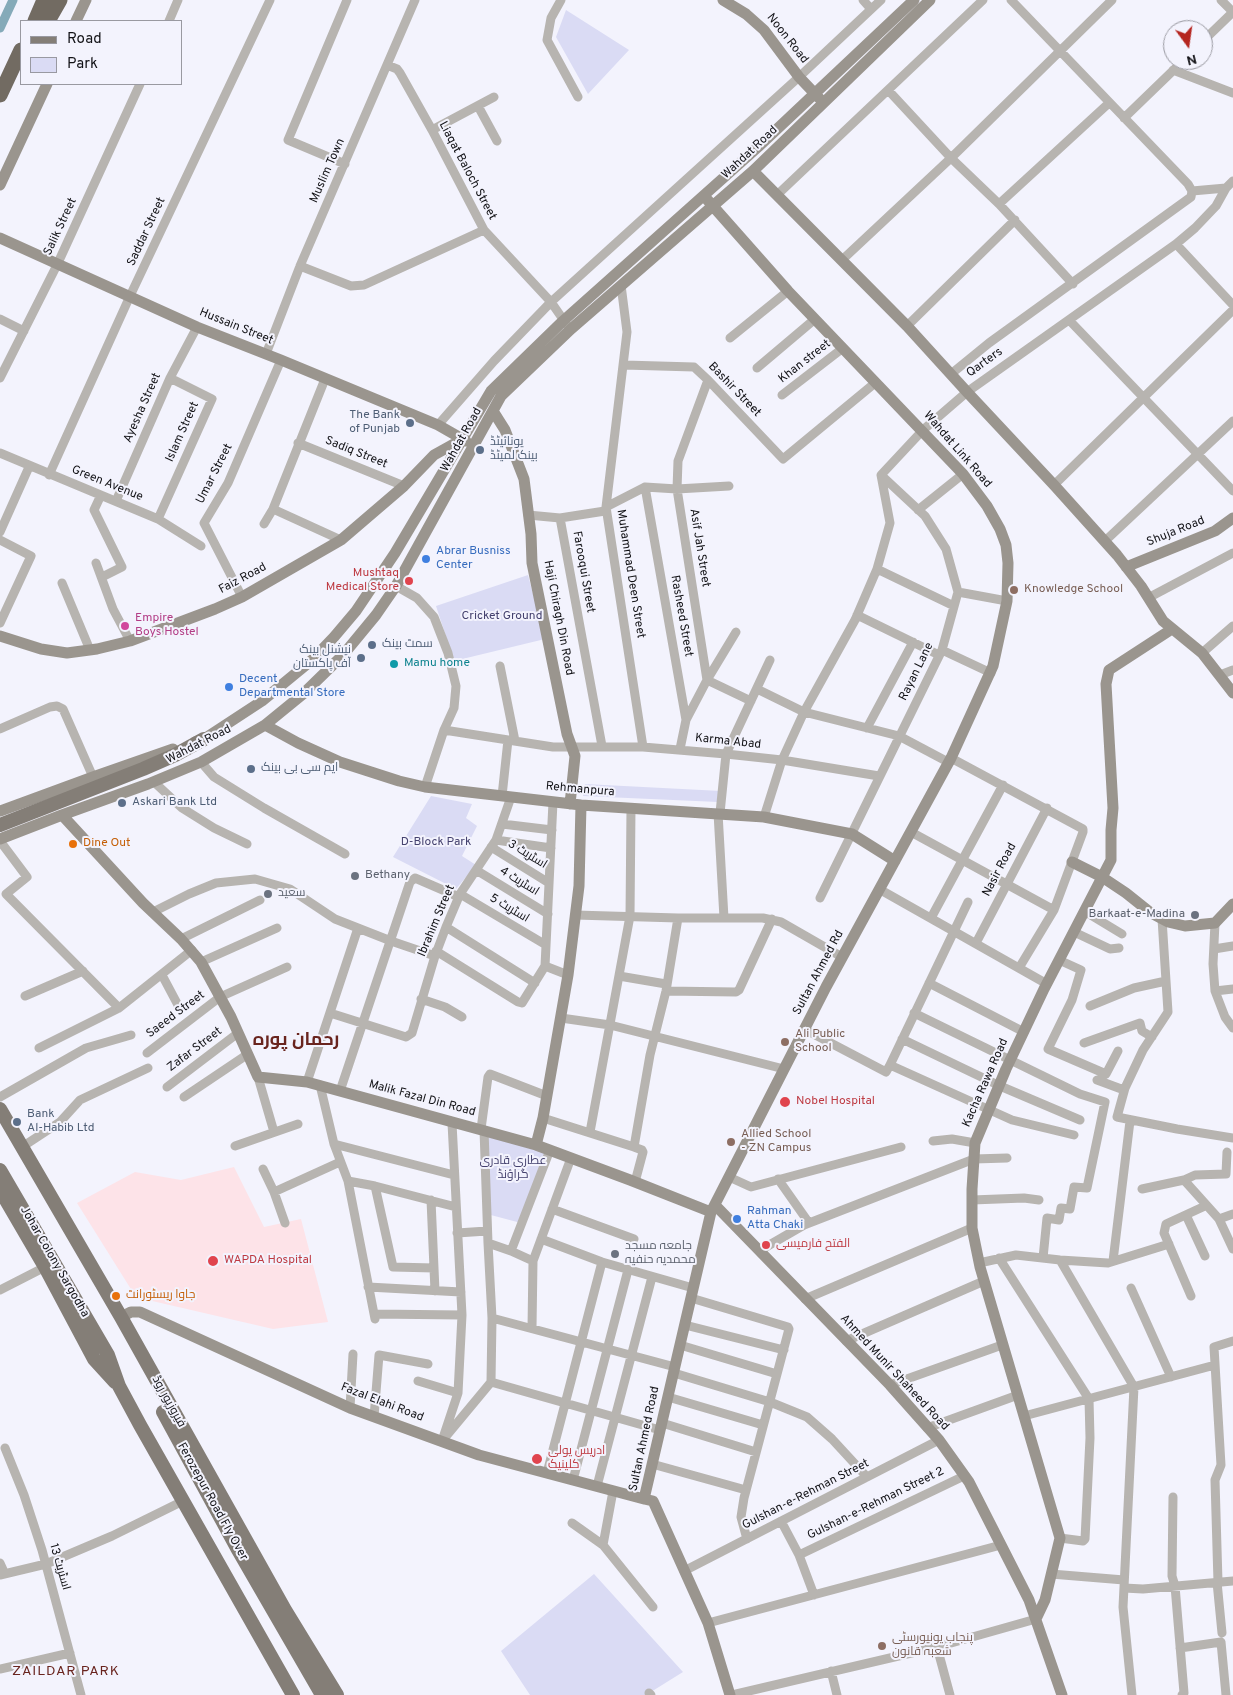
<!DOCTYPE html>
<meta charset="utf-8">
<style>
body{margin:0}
#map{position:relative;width:1233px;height:1695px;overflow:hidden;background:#f3f3fd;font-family:Overpass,sans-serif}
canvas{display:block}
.legend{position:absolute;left:20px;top:20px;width:162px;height:65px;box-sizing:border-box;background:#f3f3fd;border:1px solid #9999a1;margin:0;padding:6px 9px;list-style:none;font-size:15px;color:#121216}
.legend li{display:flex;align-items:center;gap:10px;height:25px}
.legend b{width:25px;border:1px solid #9999a1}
.north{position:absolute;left:1163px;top:20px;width:50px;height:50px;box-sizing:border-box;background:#f3f3fd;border:1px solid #9999a1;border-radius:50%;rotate:166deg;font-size:14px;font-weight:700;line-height:20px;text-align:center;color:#121216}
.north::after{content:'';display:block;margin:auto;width:18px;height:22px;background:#b52620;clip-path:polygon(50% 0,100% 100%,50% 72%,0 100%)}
</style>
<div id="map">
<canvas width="1233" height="1695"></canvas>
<ul class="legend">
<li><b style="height:6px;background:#847e77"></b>Road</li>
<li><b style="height:14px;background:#dadbf4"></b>Park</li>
</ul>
<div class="north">N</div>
</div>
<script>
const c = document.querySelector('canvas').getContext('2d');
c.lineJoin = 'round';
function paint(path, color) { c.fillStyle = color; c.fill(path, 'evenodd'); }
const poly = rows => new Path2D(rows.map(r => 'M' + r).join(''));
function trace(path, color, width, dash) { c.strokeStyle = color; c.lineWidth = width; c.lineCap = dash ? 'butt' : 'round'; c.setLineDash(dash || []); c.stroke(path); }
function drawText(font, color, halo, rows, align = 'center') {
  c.font = font + ' Overpass,Cairo,sans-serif'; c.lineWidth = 4; c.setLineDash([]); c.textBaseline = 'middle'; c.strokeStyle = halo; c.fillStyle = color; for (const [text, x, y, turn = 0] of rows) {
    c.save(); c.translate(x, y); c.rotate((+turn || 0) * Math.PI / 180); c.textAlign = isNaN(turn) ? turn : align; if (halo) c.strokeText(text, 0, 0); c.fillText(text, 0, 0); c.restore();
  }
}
paint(poly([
 [234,1167,264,1227,301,1219,328,1322,273,1329,148,1300,134,1294,77,1203,135,1172,181,1180]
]), '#fde3e8');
paint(poly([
 [566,10,629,50,588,94,556,37],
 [528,575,545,639,454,661,436,606],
 [585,784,721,791,718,802,583,796],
 [431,796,472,804,466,818,477,826,462,856,476,865,456,889,393,857],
 [484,1130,550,1150,521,1223,487,1214],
 [594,1574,683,1672,646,1695,530,1695,501,1651]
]), '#dadbf4');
trace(poly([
 [0,28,13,0]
]), '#85aab9', 9);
trace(poly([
 [561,0,551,18,547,40,578,97],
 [863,0,871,9],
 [1221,0,1233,12],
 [169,21,178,0],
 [1203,41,1233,12],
 [387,65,397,69,400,73,432,130,484,230,551,302,567,325],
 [1173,70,1233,93],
 [888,90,951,158,999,204,1073,284],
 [478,106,497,141],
 [1124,118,1184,60],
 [432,130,494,97],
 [345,164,288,140,347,0],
 [1192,191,1226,188],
 [777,195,983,0],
 [999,204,1109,103],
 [1176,244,1233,305],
 [842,260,951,158,1112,0],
 [300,266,351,286,364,285,484,230],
 [621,285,627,332,606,507,643,747],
 [0,319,24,331],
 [1069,320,1233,491],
 [907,326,1015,220],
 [730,338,788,291],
 [266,354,300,266,415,0],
 [624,365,694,367,708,380,783,459,875,383],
 [757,368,815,319],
 [951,374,989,343,1191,197,1192,191,1188,184,1011,0],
 [0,378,57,265,140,84],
 [782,395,843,348],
 [438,425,494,361,551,302,799,77,881,0],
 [298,443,404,486],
 [0,453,158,519,201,546],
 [49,475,130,296,270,0],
 [1054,485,1233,310],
 [645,487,686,720,680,749],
 [101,495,94,510,122,567,102,577],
 [116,501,170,378,197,327],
 [273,509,341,540],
 [918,510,963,474],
 [528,515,560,518],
 [158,519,212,399,170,378],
 [264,524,273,509,325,379],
 [0,532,29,467],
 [0,540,31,556,0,623],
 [1105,541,1233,421],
 [96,563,113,609,130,641],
 [877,569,954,606],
 [62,583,90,650],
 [396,586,417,598,434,617,448,653,456,686,454,708,444,730,425,787],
 [958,592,1007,601],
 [242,597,204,523,228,483,281,360],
 [1148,598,1233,553],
 [857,615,939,655],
 [736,632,707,680,751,701],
 [942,650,991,673],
 [1202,653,1233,626],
 [500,666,515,741],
 [1220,675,1233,670],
 [757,689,804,712,899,736,948,762],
 [686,720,707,680,677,489,678,461,708,380],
 [867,728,913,642],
 [0,729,50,707,57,706,63,709,93,777],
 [444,730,553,747,643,747,726,754,782,760,879,776],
 [602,746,560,518,605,511,606,507,645,487,677,489,729,486],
 [951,758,1083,829,1083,832,1054,910,1019,968],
 [201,762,214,777,264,808,345,854],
 [154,782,182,808,214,828,247,844],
 [502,796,508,740],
 [718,813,724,918],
 [720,813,726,754,770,660],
 [764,817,782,760,804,712,855,620,877,569,890,523,881,475,923,430,967,392,1176,244,1195,228,1216,206,1226,188,1233,181],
 [502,824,552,830],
 [911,832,1054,910],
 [496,840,551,848],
 [0,841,27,877,6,894,119,1008,192,950],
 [491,847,549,883],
 [476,870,548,914],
 [879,889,1047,984],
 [460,894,546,945],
 [820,898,942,650,958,592,946,549,925,516,881,475],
 [1084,911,1122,934],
 [153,912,189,894,216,883,255,879,290,889,335,919,391,941,435,956],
 [575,915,678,918,763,918,781,922,842,957],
 [931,918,1003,785],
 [1162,919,1168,1012,1143,1050,1125,1088,1117,1117,1177,1129,1233,1138],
 [1215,923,1213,964,1215,991,1225,1017,1233,1028],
 [446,927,535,983],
 [1074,932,1110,949,1119,948],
 [181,939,260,900],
 [976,943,1047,808],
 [1214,949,1233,946],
 [436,951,518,1002,522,1003,545,966,553,802],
 [1059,960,1081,970,1072,1000,1048,1049,1106,1074,1118,1051],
 [201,962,277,928],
 [545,966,568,975],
 [162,975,179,1007],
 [619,976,666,984],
 [929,983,1024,1032],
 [666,991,736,992,739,990,772,919],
 [1215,991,1233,989],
 [25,996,83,971],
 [421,999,445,1007,462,1017],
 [1090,1006,1134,988,1166,981],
 [330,1013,406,1037,412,1033,435,956,446,927,460,894,496,840,511,797],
 [914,1013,1080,1094,1105,1102,1087,1188,1074,1187,1070,1209,1061,1208,1059,1220,1047,1218,1043,1258],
 [561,1018,610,1025,784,1069],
 [804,1029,886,1072,890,1065,1012,1120,1074,1135],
 [902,1039,1000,1086,1080,1120],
 [1084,1043,1140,1023,1142,1031,1152,1037],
 [39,1048,119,1008],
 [147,1053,220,997,287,967],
 [890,1065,968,902],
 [258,1077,274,1132],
 [1097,1080,1124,1090],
 [307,1082,358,928],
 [320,1085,334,1144,348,1181,375,1319],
 [167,1087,238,1033],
 [340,1091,410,882,415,878,459,897],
 [0,1097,86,1048,131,1035],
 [184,1097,248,1054],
 [543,1118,634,1147,650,1055,666,991,678,918],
 [452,1123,462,1315,458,1393,442,1441,491,1382,492,1318,488,1243,511,1251,550,1150],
 [481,1129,488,1077,490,1074,547,1096],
 [484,1130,488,1243],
 [590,1132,630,916,631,808],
 [933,1141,952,1139,975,1143],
 [334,1144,454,1175],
 [235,1146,298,1124],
 [22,1147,60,1122,80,1100,148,1068],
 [634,1147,642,1150,643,1152,635,1182],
 [263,1169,274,1192,285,1223],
 [729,1177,751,1187,901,1147],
 [778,1179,809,1223],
 [1184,1180,1195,1175,1226,1174,1227,1152],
 [348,1181,375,1186,456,1207],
 [375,1186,393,1267,434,1268],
 [1142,1189,1184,1180,1219,1219,1233,1249],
 [274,1192,340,1162],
 [431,1200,435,1291],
 [972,1200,1024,1198,1039,1200],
 [552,1209,634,1239],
 [1186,1215,1205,1256],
 [1219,1219,1233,1214],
 [457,1233,487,1231],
 [541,1239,602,1262,693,1288],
 [511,1251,533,1261],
 [759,1251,804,1225,974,1159,1007,1158],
 [999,1258,1089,1399,1090,1438,1085,1539,1083,1541,1060,1538],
 [1060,1260,1134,1387,1123,1607,1132,1695],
 [1113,1261,1130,1121],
 [979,1263,1016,1255,1060,1260,1108,1263,1169,1244],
 [368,1287,461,1292],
 [1131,1288,1171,1377],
 [0,1290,45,1267],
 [1191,1296,1164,1233,1166,1224,1205,1206],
 [691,1298,788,1327,789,1329,744,1498,741,1517,747,1539],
 [805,1299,972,1228],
 [374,1314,462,1315],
 [492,1318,675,1367],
 [685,1325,784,1350],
 [532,1328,533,1261,571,1158],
 [846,1341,984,1281],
 [680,1345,777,1374],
 [674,1373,770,1402,807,1417,832,1439,867,1477],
 [418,1381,458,1393],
 [491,1382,660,1430],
 [890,1385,1002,1345],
 [668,1397,763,1425],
 [350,1408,353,1354],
 [1024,1416,1215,1365],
 [374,1417,379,1355,428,1364],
 [662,1423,756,1452],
 [927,1428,1018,1395],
 [5,1448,24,1495,42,1550,81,1695],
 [652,1464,746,1490],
 [547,1473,602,1262],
 [573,1480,628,1270],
 [597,1486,652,1277],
 [1173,1497,1172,1576,1175,1586,1184,1693,1182,1695],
 [781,1521,799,1555,814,1595],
 [572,1523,603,1545,653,1607],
 [603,1545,613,1491],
 [799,1555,964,1476],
 [0,1563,5,1574],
 [684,1571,939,1440],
 [1051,1574,1124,1580],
 [0,1575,46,1564,112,1536,183,1501],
 [1217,1582,1222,1633],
 [1218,1582,1215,1480,1221,1465,1214,1347,1233,1341],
 [1124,1588,1143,1589,1233,1581],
 [708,1623,1001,1545],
 [937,1647,950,1695],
 [1180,1648,1221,1642,1226,1695],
 [0,1669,70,1653],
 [831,1671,837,1695],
 [649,1693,651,1695],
 [732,1695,937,1647,1036,1619]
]), '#b7b4b0', 9);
trace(poly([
 [723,0,746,14,764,30,799,77,819,98],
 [76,21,86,0],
 [753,171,907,326,967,392,1054,485,1117,555,1141,586,1163,621,1202,653,1233,693],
 [0,185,47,84],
 [704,196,788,291,963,474,987,506,1000,529,1006,545,1008,563,1007,601,993,666,951,758,826,987,711,1212,644,1499,653,1501,708,1623,730,1695],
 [0,238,197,327,281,360,438,425,466,441],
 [493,411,505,430,524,479,531,534,532,563,567,734,575,756,570,804],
 [1126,567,1215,531,1233,518],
 [0,636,41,649,67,653,97,649,130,641,215,609,242,597,341,540,404,486,434,455,461,440],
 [265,725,298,743,340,762,399,781,425,787,581,805,764,817,852,834,895,861],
 [195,742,204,739,262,701,312,660,334,637,356,611,395,553,491,391,563,321,758,147,914,0],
 [0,811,93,777,173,749],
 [62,815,143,903,181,939,201,962,231,1017,258,1077,307,1082,536,1145,630,1180,711,1212],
 [0,839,62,815,148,784,201,762,265,725,303,694,343,655,376,615,396,586,501,396,571,329,753,171,930,0],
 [1072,862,1102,877,1126,893,1151,913,1168,922,1185,926,1215,923,1233,904],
 [536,1145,543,1118,568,975,579,886,581,805],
 [715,1205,890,1385,939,1440,969,1482,1029,1600,1062,1695],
 [121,1317,131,1312,140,1312,350,1408,479,1455,644,1499],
 [1036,1619,1045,1600,1060,1538,980,1267,972,1228,972,1189,975,1143,1006,1069,1044,989,1111,860,1111,830,1113,808,1106,684,1109,670,1172,629]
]), '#9a958e', 11);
trace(poly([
 [0,825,143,769,175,755,204,739],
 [0,1109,121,1317,285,1610,337,1695],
 [0,1170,108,1355,119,1386,140,1425,293,1695],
 [0,1190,45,1267,94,1359,115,1382],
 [163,1412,237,1548,322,1695]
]), '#847e77', 14);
trace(poly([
 [35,21,44,0],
 [48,21,60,0],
 [0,95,21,50]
]), '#726b62', 15);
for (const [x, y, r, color] of [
 [410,423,5,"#5c6f8a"],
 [480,450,5,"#5c6f8a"],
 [426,559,5,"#3f7fe0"],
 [409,581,5,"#e0444e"],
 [1014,590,5,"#8d6e63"],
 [125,626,5,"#d1479c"],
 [372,645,5,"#5c6f8a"],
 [361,658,5,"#5c6f8a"],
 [394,664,5,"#0f9aa8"],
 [229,687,5,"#3f7fe0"],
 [251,769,5,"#5c6f8a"],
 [122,803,5,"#5c6f8a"],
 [73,844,5,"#e8710a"],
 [355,876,5,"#6b7280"],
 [268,894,5,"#6b7280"],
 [1195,915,5,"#6b7280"],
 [785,1042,5,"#8d6e63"],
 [785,1102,6,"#e0444e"],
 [17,1122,5,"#5c6f8a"],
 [731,1142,5,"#8d6e63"],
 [737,1219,5,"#3f7fe0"],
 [766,1245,5,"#e0444e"],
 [615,1254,5,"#6b7280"],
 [213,1261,6,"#e0444e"],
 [116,1296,5,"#e8710a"],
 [537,1459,6,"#e0444e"],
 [882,1646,5,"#8d6e63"]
]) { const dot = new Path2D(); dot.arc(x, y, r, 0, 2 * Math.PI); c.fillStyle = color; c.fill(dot); trace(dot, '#f3f3fd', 2); }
drawText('12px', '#121216', '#f3f3fd', [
 ["Noon Road",787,39,52],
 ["Wahdat Road",750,153,-43],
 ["Muslim Town",328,171,-66],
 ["Liaqat Baloch Street",467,171,62],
 ["Salik Street",61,227,-65],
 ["Saddar Street",147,232,-65],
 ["Hussain Street",236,327,22],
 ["Khan street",805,362,-38],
 ["Qarters",985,363,-36],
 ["Bashir Street",734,390,46],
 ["Ayesha Street",143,408,-66],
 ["Islam Street",183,432,-66],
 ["Wahdat Road",462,440,-61],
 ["Wahdat Link Road",957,450,49],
 ["Sadiq Street",356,453,22],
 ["Umar Street",215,474,-63],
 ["Green Avenue",107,484,22],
 ["Shuja Road",1176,532,-22],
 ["Asif Jah Street",699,548,81],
 ["Farooqui Street",583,572,80],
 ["Muhammad Deen Street",630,574,81],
 ["Faiz Road",243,579,-28],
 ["Rasheed Street",681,616,80],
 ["Haji Chiragh Din Road",558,618,79],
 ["Rayan Lane",917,672,-64],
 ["Karma Abad",728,742,6],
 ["Wahdat Road",199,745,-27],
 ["Rehmanpura",580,790,5],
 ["اسٹریٹ 3",527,855,32],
 ["Nasir Road",1000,870,-62],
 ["اسٹریٹ 4",519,882,32],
 ["اسٹریٹ 5",509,909,31],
 ["Ibrahim Street",437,921,-67],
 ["Sultan Ahmed Rd",819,973,-62],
 ["Saeed Street",176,1015,-37],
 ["Zafar Street",195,1050,-37],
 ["Kacha Rawa Road",986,1083,-66],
 ["Malik Fazal Din Road",422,1099,15],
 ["Johar Colony Sargodha",54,1262,60],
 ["Ahmed Munir Shaheed Road",894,1373,47],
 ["فیروزپور روڈ",168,1402,61],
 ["Fazal Elahi Road",382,1403,21],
 ["Sultan Ahmed Road",645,1439,-78],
 ["Gulshan-e-Rehman Street",806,1495,-27],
 ["Ferozepur Road Fly Over",212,1502,61],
 ["Gulshan-e-Rehman Street 2",876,1504,-26],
 ["اسٹریٹ 13",59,1567,74]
]);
drawText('12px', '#4e5e75', '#f3f3fd', [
 ["The Bank",400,416,"right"],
 ["of Punjab",400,430,"right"],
 ["یونائیٹڈ",490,443],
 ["بینک لمیٹڈ",490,457],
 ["سمٹ بینک",382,645],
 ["نیشنل بینک",351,651,"right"],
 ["آف پاکستان",351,665,"right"],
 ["ایم سی بی بینک",261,769],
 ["Askari Bank Ltd",132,803],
 ["Bank",27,1115],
 ["Al-Habib Ltd",27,1129]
], 'left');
drawText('12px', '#366cbe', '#f3f3fd', [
 ["Abrar Busniss",436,552],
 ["Center",436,566],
 ["Decent",239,680],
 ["Departmental Store",239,694],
 ["Rahman",747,1212],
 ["Atta Chaki",747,1226]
], 'left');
drawText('12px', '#be3a42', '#f3f3fd', [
 ["Mushtaq",399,574,"right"],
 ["Medical Store",399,588,"right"],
 ["Nobel Hospital",796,1102],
 ["الفتح فارمیسی",776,1245],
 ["WAPDA Hospital",224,1261],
 ["ادریس پولی",548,1452],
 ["کلینیک",548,1466]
], 'left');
drawText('12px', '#785e54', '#f3f3fd', [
 ["Knowledge School",1024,590],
 ["Ali Public",795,1035],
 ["School",795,1049],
 ["Allied School",741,1135],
 ["- ZN Campus",741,1149],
 ["پنجاب یونیورسٹی",892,1639],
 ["شعبہ قانون",892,1653]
], 'left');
drawText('12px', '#44416e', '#f3f3fd', [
 ["Cricket Ground",502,617],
 ["D-Block Park",436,843],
 ["عطاری قادری",513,1162],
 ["گراؤنڈ",513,1176]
]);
drawText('12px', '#b23c85', '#f3f3fd', [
 ["Empire",135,619],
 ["Boys Hostel",135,633]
], 'left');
drawText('12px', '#0d838f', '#f3f3fd', [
 ["Mamu home",404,664]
], 'left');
drawText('12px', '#c56008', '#f3f3fd', [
 ["Dine Out",83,844],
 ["جاوا ریسٹورانٹ",126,1296]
], 'left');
drawText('12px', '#5b616d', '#f3f3fd', [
 ["Bethany",365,876],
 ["سعید",278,894],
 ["Barkaat-e-Madina",1185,915,"right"],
 ["جامعہ مسجد",625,1247],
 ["محمدیہ حنفیہ",625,1261]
], 'left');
c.letterSpacing = '1px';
drawText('14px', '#69241e', '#f3f3fd', [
 ["ZAILDAR PARK",66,1672]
]);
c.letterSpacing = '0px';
drawText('bold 18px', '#69241e', '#f3f3fd', [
 ["رحمان پورہ",296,1041]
]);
</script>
